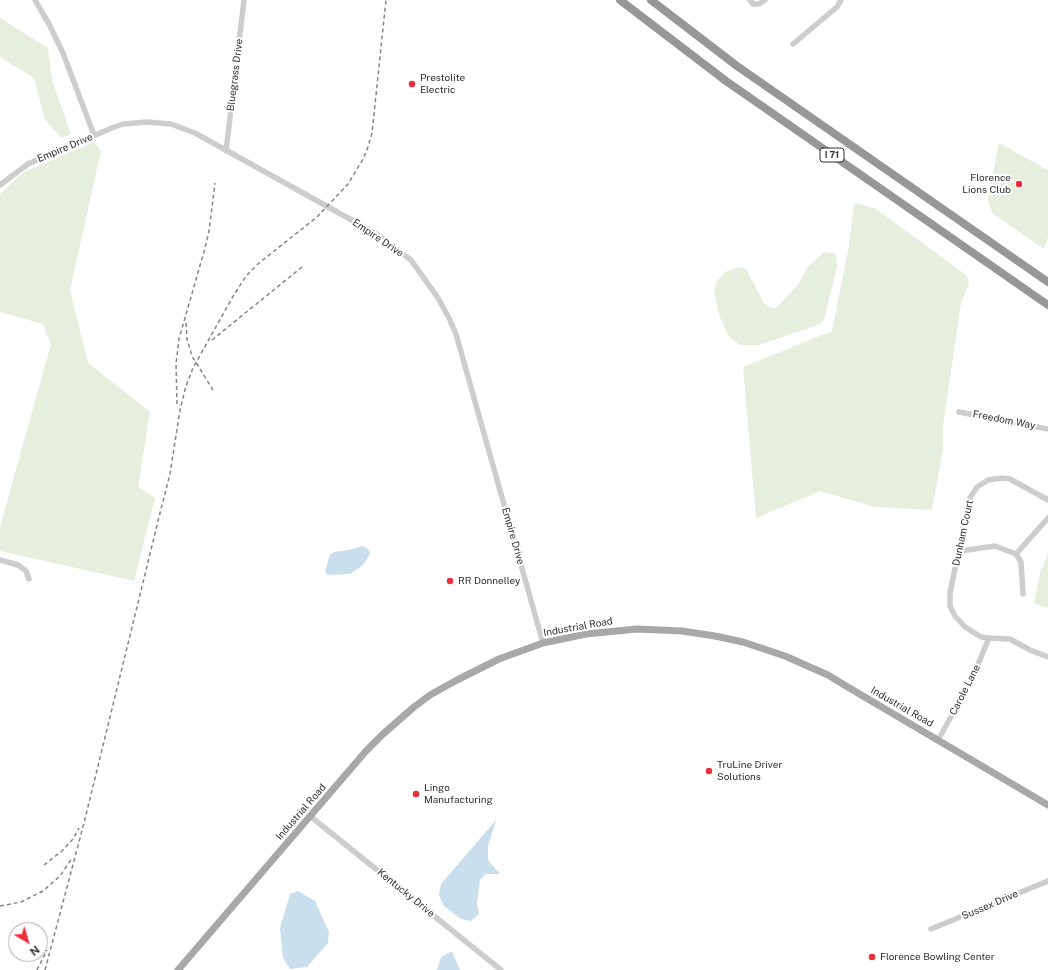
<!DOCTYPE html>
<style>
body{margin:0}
#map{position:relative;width:1048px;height:970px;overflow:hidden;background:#fff;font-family:"Public Sans",sans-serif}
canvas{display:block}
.north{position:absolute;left:8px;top:922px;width:40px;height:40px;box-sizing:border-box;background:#fff;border:1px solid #acacac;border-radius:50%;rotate:142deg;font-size:11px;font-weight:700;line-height:16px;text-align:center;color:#303030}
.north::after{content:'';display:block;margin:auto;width:14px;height:18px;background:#ec2e39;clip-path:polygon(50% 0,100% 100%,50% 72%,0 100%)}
</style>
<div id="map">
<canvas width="1048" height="970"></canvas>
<div class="north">N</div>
</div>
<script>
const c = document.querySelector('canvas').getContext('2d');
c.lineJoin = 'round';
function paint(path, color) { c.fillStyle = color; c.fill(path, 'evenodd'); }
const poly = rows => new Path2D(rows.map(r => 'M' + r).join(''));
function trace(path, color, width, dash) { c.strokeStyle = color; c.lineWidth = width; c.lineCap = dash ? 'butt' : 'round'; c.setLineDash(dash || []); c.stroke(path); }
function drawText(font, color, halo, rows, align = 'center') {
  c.font = font + ' "Public Sans",sans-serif'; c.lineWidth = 4; c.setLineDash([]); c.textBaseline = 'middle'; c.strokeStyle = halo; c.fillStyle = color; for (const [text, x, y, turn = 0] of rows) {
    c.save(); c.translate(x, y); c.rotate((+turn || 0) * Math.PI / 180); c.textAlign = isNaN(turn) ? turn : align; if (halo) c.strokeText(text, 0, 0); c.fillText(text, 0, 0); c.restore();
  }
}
paint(poly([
 [0,18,48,48,52,80,71,134,62,138,45,120,34,78,0,57],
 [94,142,101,151,70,290,88,363,150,412,138,487,155,498,134,581,0,551,0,527,51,344,43,324,0,312,0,194,24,172],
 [999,143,1048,170,1048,237,1044,249,992,213,988,199],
 [854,204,859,204,876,209,966,275,968,278,969,285,961,303,943,426,943,449,932,510,875,507,820,491,756,518,743,367,832,331,849,245],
 [824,252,834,253,836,255,837,267,824,320,820,324,809,328,759,345,740,345,729,337,719,315,714,289,718,280,725,272,739,267,746,269,764,303,771,308,776,308,797,286,808,267],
 [1048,554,1048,608,1034,603,1040,573]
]), '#e6eede');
paint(poly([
 [363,546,369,550,370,554,363,565,350,574,327,575,325,571,330,555,334,552,348,550],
 [496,820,488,846,488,860,500,874,486,874,480,880,477,903,479,914,471,921,461,919,444,906,439,895,441,884],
 [298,891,315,901,329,932,328,943,307,967,290,969,283,958,280,928,290,894],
 [452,951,460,970,437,970,441,957]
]), '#cadfee');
trace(poly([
 [35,0,49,24,63,53,94,135],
 [750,0,753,4,759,4,765,0],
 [793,44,837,7,841,0],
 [226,151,244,0],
 [0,185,28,164,112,128,123,124,147,122,171,124,195,133,375,233,411,260,438,298,449,318,456,334,543,643],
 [959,412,1048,429],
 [1048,500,1010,479,1002,478,988,480,977,487,970,498,967,509,950,593,950,606,955,616,965,627,981,637,989,638,1010,639,1030,650,1048,657],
 [960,551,995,546,1016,554],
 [1016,554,1048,518],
 [1016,554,1021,562,1023,594],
 [0,560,18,565,26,571,29,579],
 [938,740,971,681,989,638],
 [310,816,501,970],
 [931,929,1048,881]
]), '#cdcdcd', 5.5);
trace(poly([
 [178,970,366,751,383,734,414,707,430,695,457,680,499,659,543,643,586,634,637,629,682,631,715,636,743,642,785,656,828,675,846,686,1048,805]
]), '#a8a8a8', 7);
trace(poly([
 [620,0,726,81,1048,305],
 [651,0,737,66,1048,282]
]), '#979797', 8);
trace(poly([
 [186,323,187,339,192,356,213,390],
 [212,340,302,267],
 [177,404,176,364,179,339,205,248,209,231,215,183],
 [44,865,62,851,73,839,79,828],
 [0,906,21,902,43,891,60,876,72,858],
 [37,970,47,950],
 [45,970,84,823,161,509,170,474,180,410,186,386,193,368,232,298,246,276,259,263,317,217,348,184,363,159,368,147,372,133,386,0]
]), '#858585', 1.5, [4, 3]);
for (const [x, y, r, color] of [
 [412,84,4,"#ec2e39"],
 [1019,184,4,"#ec2e39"],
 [450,581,4,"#ec2e39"],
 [709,771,4,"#ec2e39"],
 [416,794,4,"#ec2e39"],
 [872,957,4,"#ec2e39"]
]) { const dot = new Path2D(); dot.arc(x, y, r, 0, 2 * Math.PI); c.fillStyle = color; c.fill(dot); trace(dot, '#fff', 1.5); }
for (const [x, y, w] of [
 [832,155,24]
]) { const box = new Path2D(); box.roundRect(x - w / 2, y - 7, w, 14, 3); c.fillStyle = '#fff'; c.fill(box); trace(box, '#303030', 1); }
drawText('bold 9px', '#303030', null, [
 ["I 71",832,155]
]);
drawText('10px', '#303030', '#fff', [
 ["Bluegrass Drive",235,75,-83],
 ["Empire Drive",65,148,-23],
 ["Empire Drive",378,238,34],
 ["Freedom Way",1004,420,11],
 ["Dunham Court",963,533,-78],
 ["Empire Drive",513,536,74],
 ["Industrial Road",578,627,-10],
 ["Carole Lane",965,690,-63],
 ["Industrial Road",902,707,30],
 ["Industrial Road",301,812,-49],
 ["Kentucky Drive",406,893,39],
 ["Sussex Drive",990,905,-23]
]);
drawText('10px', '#303030', '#fff', [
 ["Prestolite",420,78],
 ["Electric",420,90],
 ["Florence",1011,178,"right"],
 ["Lions Club",1011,190,"right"],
 ["RR Donnelley",458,581],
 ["TruLine Driver",717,765],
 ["Solutions",717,777],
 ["Lingo",424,788],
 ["Manufacturing",424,800],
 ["Florence Bowling Center",880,957]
], 'left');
</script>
